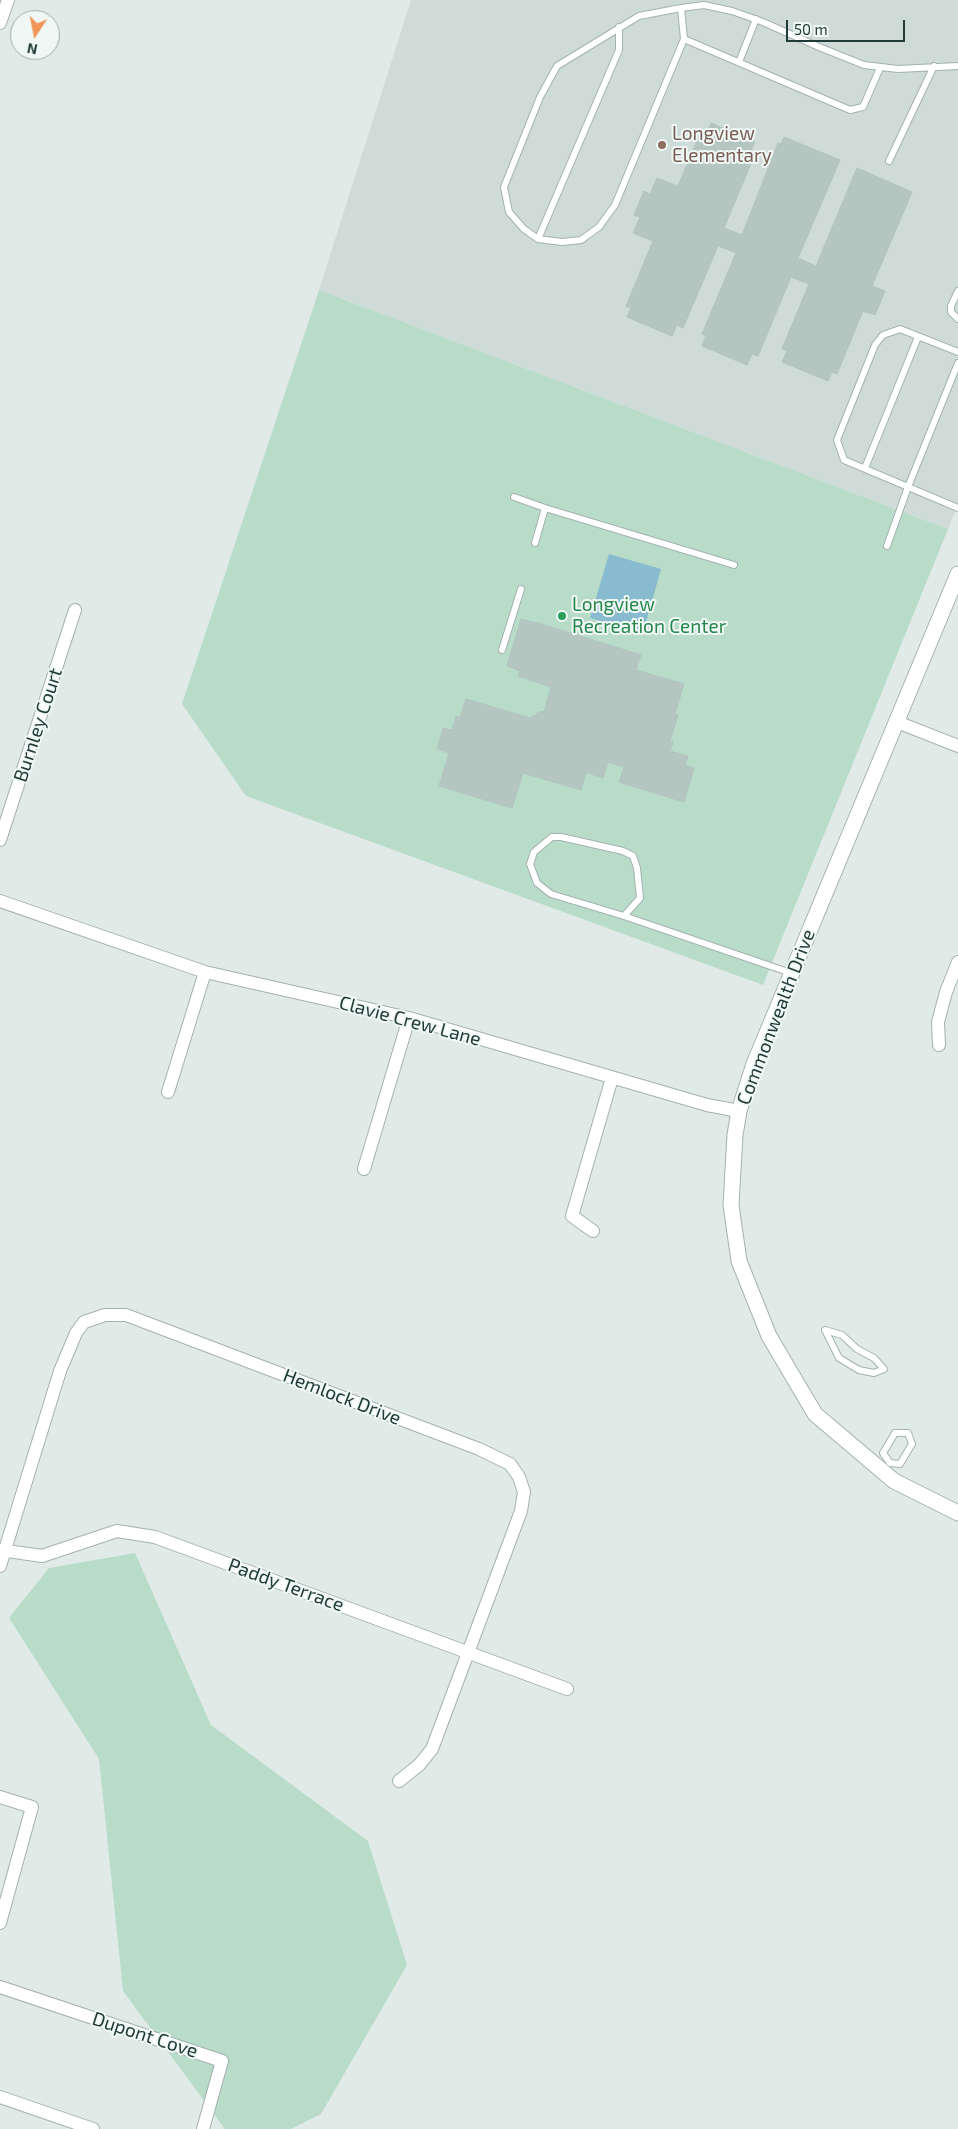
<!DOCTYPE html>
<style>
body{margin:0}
#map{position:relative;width:958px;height:2129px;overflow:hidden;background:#e0ebe8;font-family:"Exo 2",sans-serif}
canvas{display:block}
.north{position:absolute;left:10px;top:10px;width:50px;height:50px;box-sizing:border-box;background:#f0f8f5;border:1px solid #9daca9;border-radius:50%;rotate:191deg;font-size:14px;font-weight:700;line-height:20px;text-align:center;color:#213b38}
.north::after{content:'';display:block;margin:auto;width:18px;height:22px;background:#f19557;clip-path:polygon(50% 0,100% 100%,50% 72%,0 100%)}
.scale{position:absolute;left:786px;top:20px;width:119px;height:22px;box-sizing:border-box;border:2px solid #213b38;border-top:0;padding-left:6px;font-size:15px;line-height:18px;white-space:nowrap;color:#213b38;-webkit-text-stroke:4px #f0f8f5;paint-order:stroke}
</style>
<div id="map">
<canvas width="958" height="2129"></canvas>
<div class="north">N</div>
<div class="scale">50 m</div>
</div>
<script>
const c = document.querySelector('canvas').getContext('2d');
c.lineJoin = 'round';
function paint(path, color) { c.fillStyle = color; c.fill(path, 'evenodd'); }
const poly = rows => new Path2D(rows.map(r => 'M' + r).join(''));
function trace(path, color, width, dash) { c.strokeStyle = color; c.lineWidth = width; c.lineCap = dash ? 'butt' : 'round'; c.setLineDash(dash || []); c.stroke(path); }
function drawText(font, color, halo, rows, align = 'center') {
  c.font = font + ' "Exo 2",sans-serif'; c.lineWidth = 4; c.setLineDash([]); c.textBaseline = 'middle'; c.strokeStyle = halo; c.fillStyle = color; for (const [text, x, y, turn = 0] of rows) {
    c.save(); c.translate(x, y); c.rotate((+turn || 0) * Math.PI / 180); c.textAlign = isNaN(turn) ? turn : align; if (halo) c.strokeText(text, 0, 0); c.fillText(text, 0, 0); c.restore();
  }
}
paint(poly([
 [411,0,958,0,958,505,948,529,319,290]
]), '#cedbd7');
paint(poly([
 [319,290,948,529,763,985,246,796,182,704],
 [135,1553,211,1725,368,1841,407,1965,321,2114,291,2129,225,2129,123,1991,99,1759,9,1618,49,1568]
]), '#b9dcc8');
paint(poly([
 [609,554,661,569,643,633,590,618]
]), '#88bad0');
const building = poly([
 [711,123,755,142,750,152,755,154,724,228,742,235,778,143,781,144,784,137,840,160,798,258,816,266,857,168,912,192,872,286,885,291,875,315,863,311,837,374,832,372,828,381,782,362,787,351,782,349,809,284,791,277,758,356,752,354,747,365,702,346,706,335,702,334,736,253,718,246,683,328,677,325,672,336,627,317,631,308,626,306,653,241,633,233,640,217,634,215,644,191,650,194,657,178,678,186,701,131,707,133,711,123],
 [521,619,535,623,535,622,641,655,636,670,684,684,675,714,678,715,670,741,673,742,670,751,688,756,685,765,694,768,684,802,619,782,624,767,608,762,603,778,586,772,581,790,523,773,512,808,439,786,449,753,437,749,443,728,452,730,456,716,460,717,466,699,530,718,541,711,544,712,551,687,518,676,520,671,507,666,521,619]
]);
paint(building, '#b5c6c1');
trace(building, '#b2c4c0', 1);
const service = poly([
 [681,8,684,39,615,205,599,227,581,240,562,242,538,239,524,229,509,212,504,187,540,97,557,66,639,16,681,8,704,5,732,11,763,22,819,47,864,65,898,69,958,66],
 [684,39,850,110,863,107,880,68],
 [739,62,756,19],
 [889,161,934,66],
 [538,239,619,50,619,27],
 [958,291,951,306,951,312,958,319],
 [958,352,900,329,883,335,875,345,837,440,844,460,958,508],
 [865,468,918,337],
 [514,497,545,508],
 [535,543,545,508,734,565],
 [887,546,908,487,958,363],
 [502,650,521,589],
 [552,837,561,837,623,851,633,856,637,868,640,898,624,916,551,894,537,883,530,864,534,852,552,837],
 [624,916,791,973],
 [825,1330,842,1335,857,1349,874,1358,884,1369,874,1373,859,1370,839,1358,825,1330],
 [895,1433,908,1433,912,1444,900,1464,890,1463,883,1453,895,1433]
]);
const minor = poly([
 [0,23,8,0],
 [897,722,958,746],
 [0,840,75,610],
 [0,901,205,972,409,1018,707,1105,739,1111],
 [939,1045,938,1022,946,992,958,962],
 [168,1092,205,972],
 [364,1169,409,1018],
 [593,1231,572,1216,612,1078],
 [0,1550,42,1556,117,1531,155,1537,567,1689],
 [0,1566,60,1371,76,1333,84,1322,105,1315,126,1315,479,1449,510,1464,519,1477,524,1492,521,1511,432,1749,419,1765,399,1781],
 [0,1797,32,1807,0,1923],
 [0,1987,222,2061,203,2129],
 [0,2097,93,2129]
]);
const tertiary = poly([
 [958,574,754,1064,739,1111,735,1135,731,1205,739,1261,769,1336,815,1414,894,1481,958,1513]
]);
trace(service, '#a3b3b0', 8);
trace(minor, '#a3b3b0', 14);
trace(tertiary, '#a3b3b0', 17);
trace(service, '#fff', 6);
trace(minor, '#fff', 12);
trace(tertiary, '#fff', 15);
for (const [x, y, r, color] of [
 [662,145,5,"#8d6e63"],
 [562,616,5,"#2e9e5b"]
]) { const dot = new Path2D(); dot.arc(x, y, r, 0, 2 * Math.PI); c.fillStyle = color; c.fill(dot); trace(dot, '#f0f8f5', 2); }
drawText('19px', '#785e54', '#f0f8f5', [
 ["Longview",672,134],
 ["Elementary",672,156]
], 'left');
drawText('19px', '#27864d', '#f0f8f5', [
 ["Longview",572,605],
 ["Recreation Center",572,627]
], 'left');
drawText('19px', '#213b38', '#f0f8f5', [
 ["Burnley Court",38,725,-72],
 ["Commonwealth Drive",776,1017,-69],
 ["Clavie Crew Lane",410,1021,15],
 ["Hemlock Drive",342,1397,21],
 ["Paddy Terrace",286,1585,20],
 ["Dupont Cove",145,2035,18]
]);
</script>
